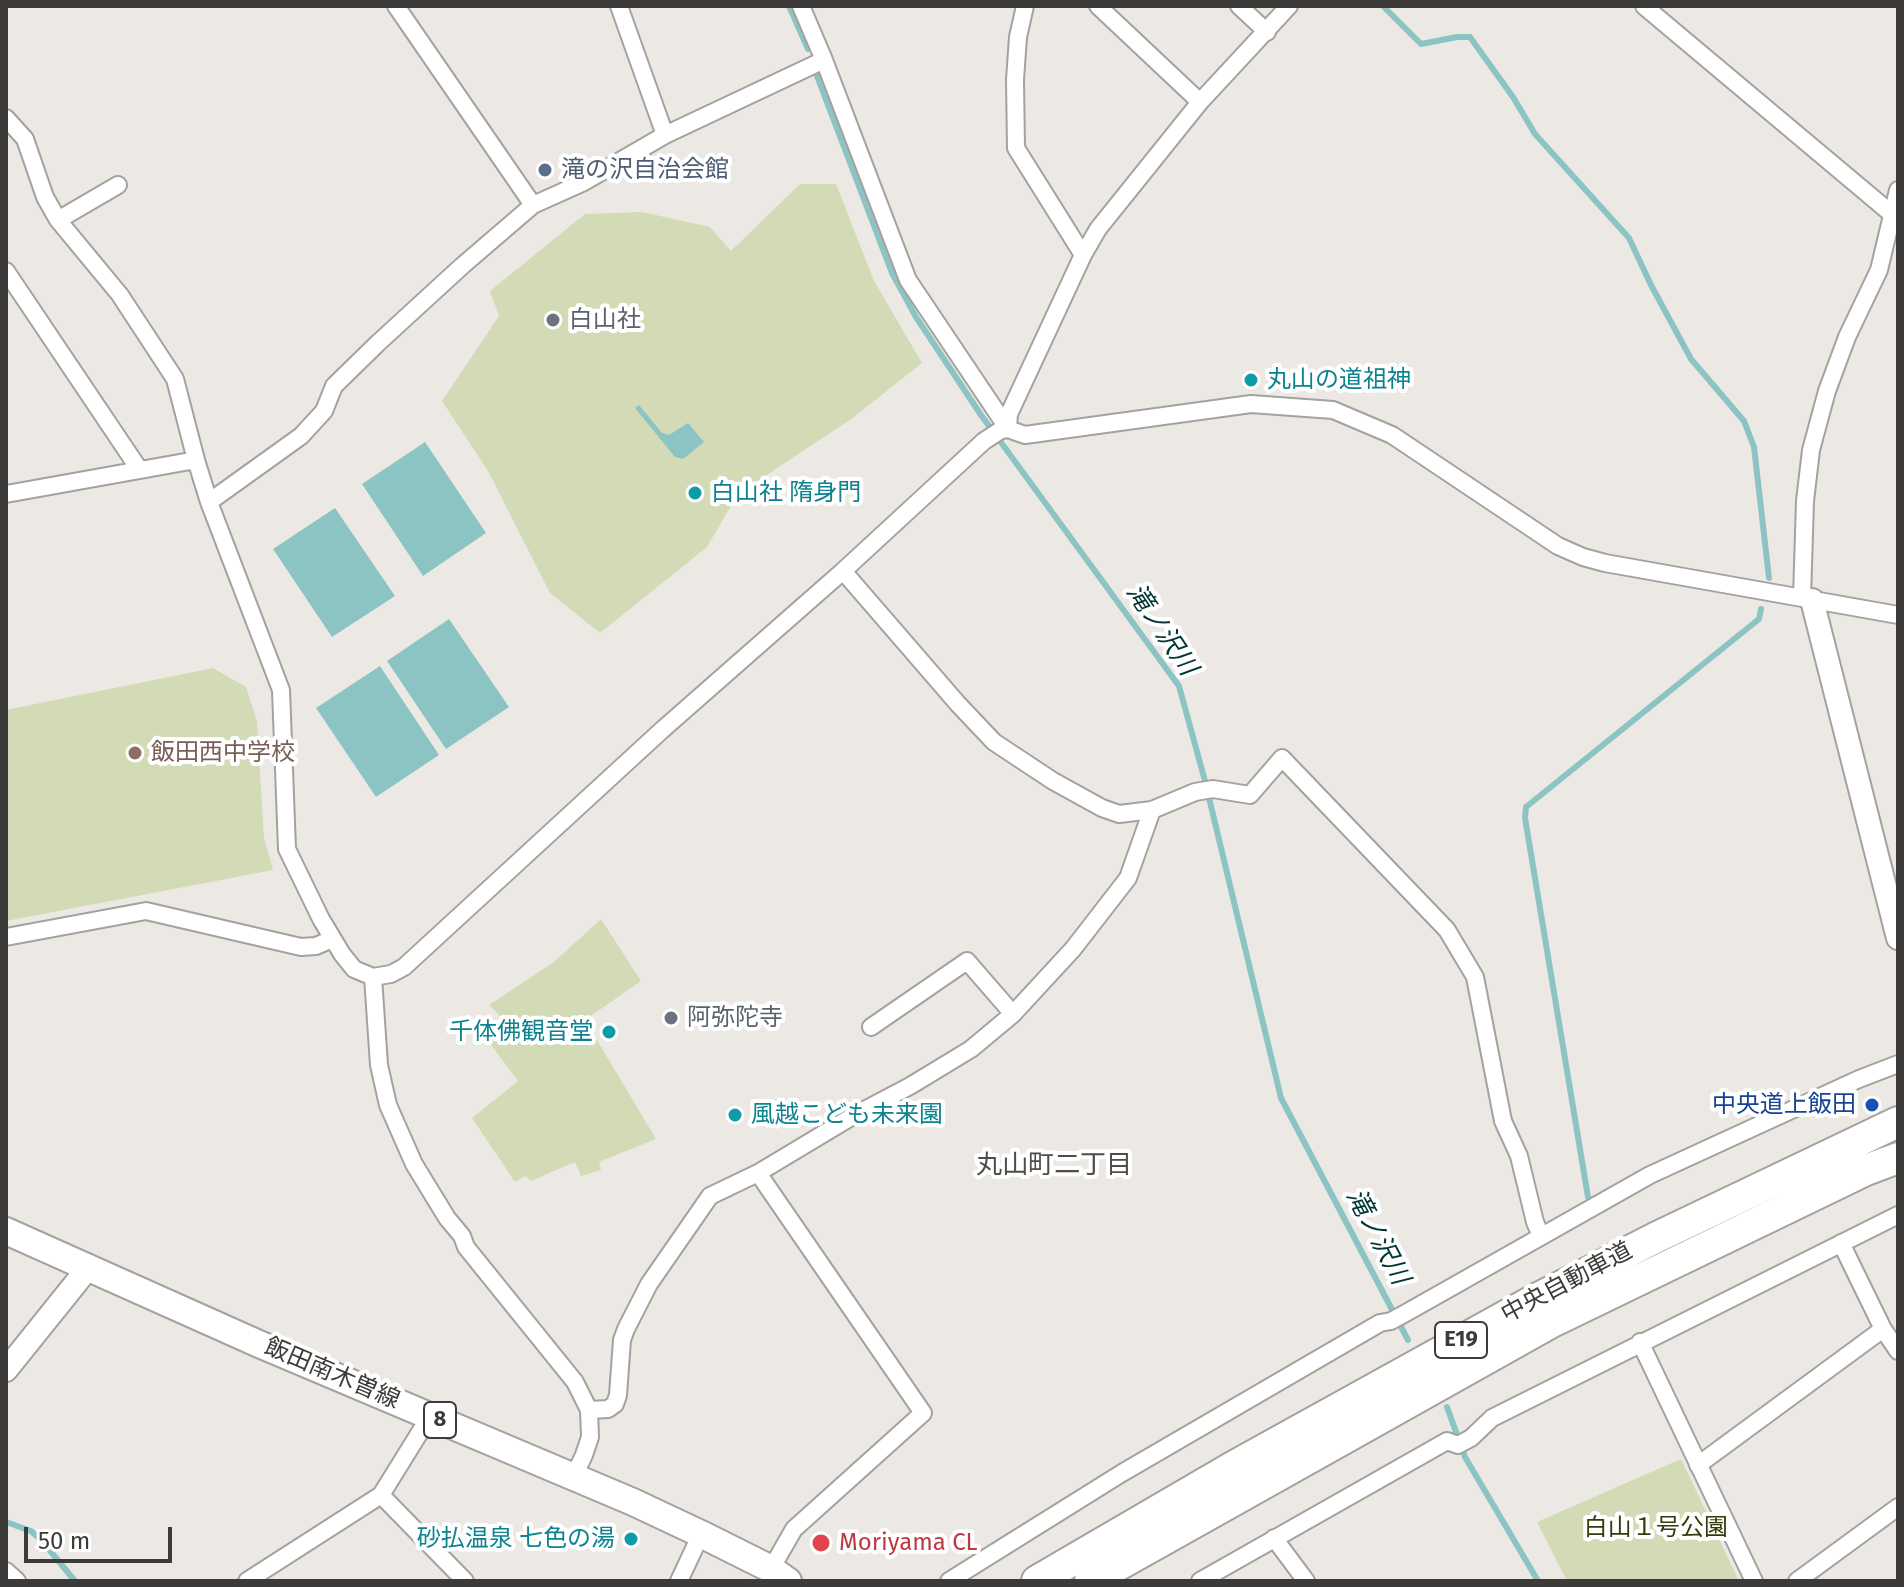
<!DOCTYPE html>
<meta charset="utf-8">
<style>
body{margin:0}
#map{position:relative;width:1904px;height:1587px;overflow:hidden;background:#ece9e5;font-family:"Fira Sans",sans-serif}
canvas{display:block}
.frame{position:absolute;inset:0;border:8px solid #3c3b39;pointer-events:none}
.scale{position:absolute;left:24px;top:1527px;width:148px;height:36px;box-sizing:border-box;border:4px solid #3c3b39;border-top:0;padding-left:10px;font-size:24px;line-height:28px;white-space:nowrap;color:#3c3b39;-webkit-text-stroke:6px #fff;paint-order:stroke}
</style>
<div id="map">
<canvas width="1904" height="1587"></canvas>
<div class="frame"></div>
<div class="scale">50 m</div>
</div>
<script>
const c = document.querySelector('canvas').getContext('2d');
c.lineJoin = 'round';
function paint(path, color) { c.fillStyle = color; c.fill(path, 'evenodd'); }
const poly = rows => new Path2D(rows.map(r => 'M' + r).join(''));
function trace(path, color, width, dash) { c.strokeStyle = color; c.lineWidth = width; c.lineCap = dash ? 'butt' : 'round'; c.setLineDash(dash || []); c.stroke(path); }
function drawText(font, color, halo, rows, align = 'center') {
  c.font = font + ' "Fira Sans","Noto Sans JP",sans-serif'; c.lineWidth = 8; c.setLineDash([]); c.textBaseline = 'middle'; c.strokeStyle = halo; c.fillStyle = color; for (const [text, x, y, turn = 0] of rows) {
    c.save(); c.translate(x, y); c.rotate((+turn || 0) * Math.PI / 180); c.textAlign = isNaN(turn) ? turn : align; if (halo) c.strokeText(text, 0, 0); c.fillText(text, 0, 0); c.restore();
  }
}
paint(poly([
 [800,184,836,184,874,281,922,363,850,420,780,466,736,497,707,547,600,633,550,593,488,471,442,401,499,316,490,291,585,214,642,212,710,227,731,251],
 [213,668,246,687,257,721,264,838,273,870,6,921,6,710],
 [601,919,641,981,585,1020,656,1139,599,1162,601,1170,581,1176,575,1162,531,1181,526,1176,515,1182,472,1118,518,1081,489,1042,509,1025,489,1005,554,962],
 [1681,1459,1739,1581,1567,1581,1537,1522]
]), '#d2dbb5');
paint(poly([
 [639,405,662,433,669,435,688,423,704,442,683,459,675,457,635,408],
 [425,442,486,533,423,576,362,484],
 [335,508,395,596,332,637,273,549],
 [449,619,509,707,446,749,387,661],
 [380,666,439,755,376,797,316,708]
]), '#8cc4c4');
trace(poly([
 [789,6,808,49],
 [1383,6,1421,44,1457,37,1470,37,1513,97,1535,134,1629,238,1651,285,1691,359,1744,421,1754,447,1769,578],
 [817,76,892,273,916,317,981,415,1179,686,1205,781,1281,1098,1408,1340],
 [1588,1197,1525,818,1526,807,1759,619,1761,609],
 [1447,1407,1465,1457,1538,1581],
 [6,1522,31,1531,42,1541,75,1581]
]), '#8cc4c4', 6);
const street = poly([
 [396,6,533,205],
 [619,6,665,135],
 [801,6,824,60,908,280,1008,429],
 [1025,6,1018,37,1015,80,1016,148,1083,255],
 [1098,6,1200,102],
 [1239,6,1267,32],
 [1644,6,1893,215],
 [6,118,25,139,45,197,58,220,120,295,175,379,196,460,209,502,281,690,287,849,321,919,342,954,354,969,373,977,391,974,404,967,662,730,843,571,984,441,1001,430,1008,429,1025,435,1251,404,1333,410,1392,435,1558,546,1583,557,1605,563,1898,615],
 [58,220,118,185],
 [6,271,139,469],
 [1008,429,1009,414,1083,255,1098,229,1200,102,1289,6],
 [6,494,196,460],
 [209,502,301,436,324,411,334,386,378,343,462,266,533,205,582,183,665,135,824,60],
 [843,571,958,704,994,742,1053,781,1102,808,1119,814,1152,810,1195,792,1213,789,1250,795,1282,758,1447,930,1475,977,1503,1121,1519,1156,1535,1222,1541,1236],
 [1802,598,1805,501,1811,450,1827,391,1847,337,1879,270,1898,190],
 [6,937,146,911,301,947,316,946,332,939],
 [373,977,379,1065,388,1105,414,1164,447,1218,462,1236,466,1247,575,1382,589,1410,590,1437,584,1455,573,1478],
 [871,1027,967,961,1013,1014],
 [758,1173,923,1413,794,1529,771,1569],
 [1841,1243,1883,1329,1898,1351],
 [1640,1342,1754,1581],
 [589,1410,608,1409,615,1404,618,1395,622,1340,626,1329,649,1284,710,1196,758,1173,853,1116,910,1086,971,1049,1013,1014,1073,949,1128,878,1152,810],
 [1698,1465,1883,1329],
 [381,1495,465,1581],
 [1274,1538,1306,1581],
 [6,1571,17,1581],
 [247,1581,381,1495,430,1416],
 [679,1581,701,1534],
 [949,1581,1122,1473,1380,1323,1391,1321,1404,1314,1650,1175,1859,1079,1898,1064],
 [1200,1581,1447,1441,1458,1445,1471,1438,1492,1418,1898,1215],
 [1797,1581,1898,1507]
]);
const secondary = poly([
 [1812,600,1898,938],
 [6,1370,88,1268]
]);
const primary = poly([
 [6,1231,259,1344,633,1502,701,1534,771,1569,788,1581]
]);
const highway = poly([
 [1037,1581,1231,1468,1542,1296,1655,1238,1898,1122],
 [1090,1581,1552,1322,1866,1170,1898,1158]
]);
trace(street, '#a4a29e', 20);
trace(secondary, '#a4a29e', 26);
trace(primary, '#a4a29e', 30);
trace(highway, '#a4a29e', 34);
trace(street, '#fff', 16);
trace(secondary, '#fff', 22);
trace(primary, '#fff', 26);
trace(highway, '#fff', 30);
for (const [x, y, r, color] of [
 [545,170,8,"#5c6f8a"],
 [553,320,8,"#6b7280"],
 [1251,380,8,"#0f9aa8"],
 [695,493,8,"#0f9aa8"],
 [135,753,8,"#8d6e63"],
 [671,1018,8,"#6b7280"],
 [609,1032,8,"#0f9aa8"],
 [1872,1105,8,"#1a4fb4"],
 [735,1115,8,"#0f9aa8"],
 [631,1539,8,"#0f9aa8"],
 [821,1543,10,"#e0444e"]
]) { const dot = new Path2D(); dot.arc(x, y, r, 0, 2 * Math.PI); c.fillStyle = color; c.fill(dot); trace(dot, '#fff', 3); }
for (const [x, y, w] of [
 [1461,1340,52],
 [440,1420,32]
]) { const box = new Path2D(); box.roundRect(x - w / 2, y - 18, w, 36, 6); c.fillStyle = '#fff'; c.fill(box); trace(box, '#3c3b39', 2); }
drawText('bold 22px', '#3c3b39', null, [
 ["E19",1461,1340],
 ["8",440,1420]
]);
drawText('24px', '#4e5e75', '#fff', [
 ["滝の沢自治会館",561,170]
], 'left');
drawText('24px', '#5b616d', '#fff', [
 ["白山社",569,320],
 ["阿弥陀寺",687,1018]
], 'left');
drawText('24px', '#0d838f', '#fff', [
 ["丸山の道祖神",1267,380],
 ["白山社 隋身門",711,493],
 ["千体佛観音堂",593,1032,"right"],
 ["風越こども未来園",751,1115],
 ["砂払温泉 七色の湯",615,1539,"right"]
], 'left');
drawText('24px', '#785e54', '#fff', [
 ["飯田西中学校",151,753]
], 'left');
drawText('24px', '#164399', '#fff', [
 ["中央道上飯田",1856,1105]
], 'right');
drawText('24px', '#3c3b39', '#fff', [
 ["中央自動車道",1567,1283,-28],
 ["飯田南木曽線",332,1374,23]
]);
drawText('24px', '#333b08', '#fff', [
 ["白山１号公園",1656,1528]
]);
drawText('24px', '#be3a42', '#fff', [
 ["Moriyama CL",839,1543]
], 'left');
drawText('italic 26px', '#003636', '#fff', [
 ["滝ノ沢川",1161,630,56],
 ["滝ノ沢川",1377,1237,62]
]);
drawText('26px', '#4f4c49', '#fff', [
 ["丸山町二丁目",1054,1166]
]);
</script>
